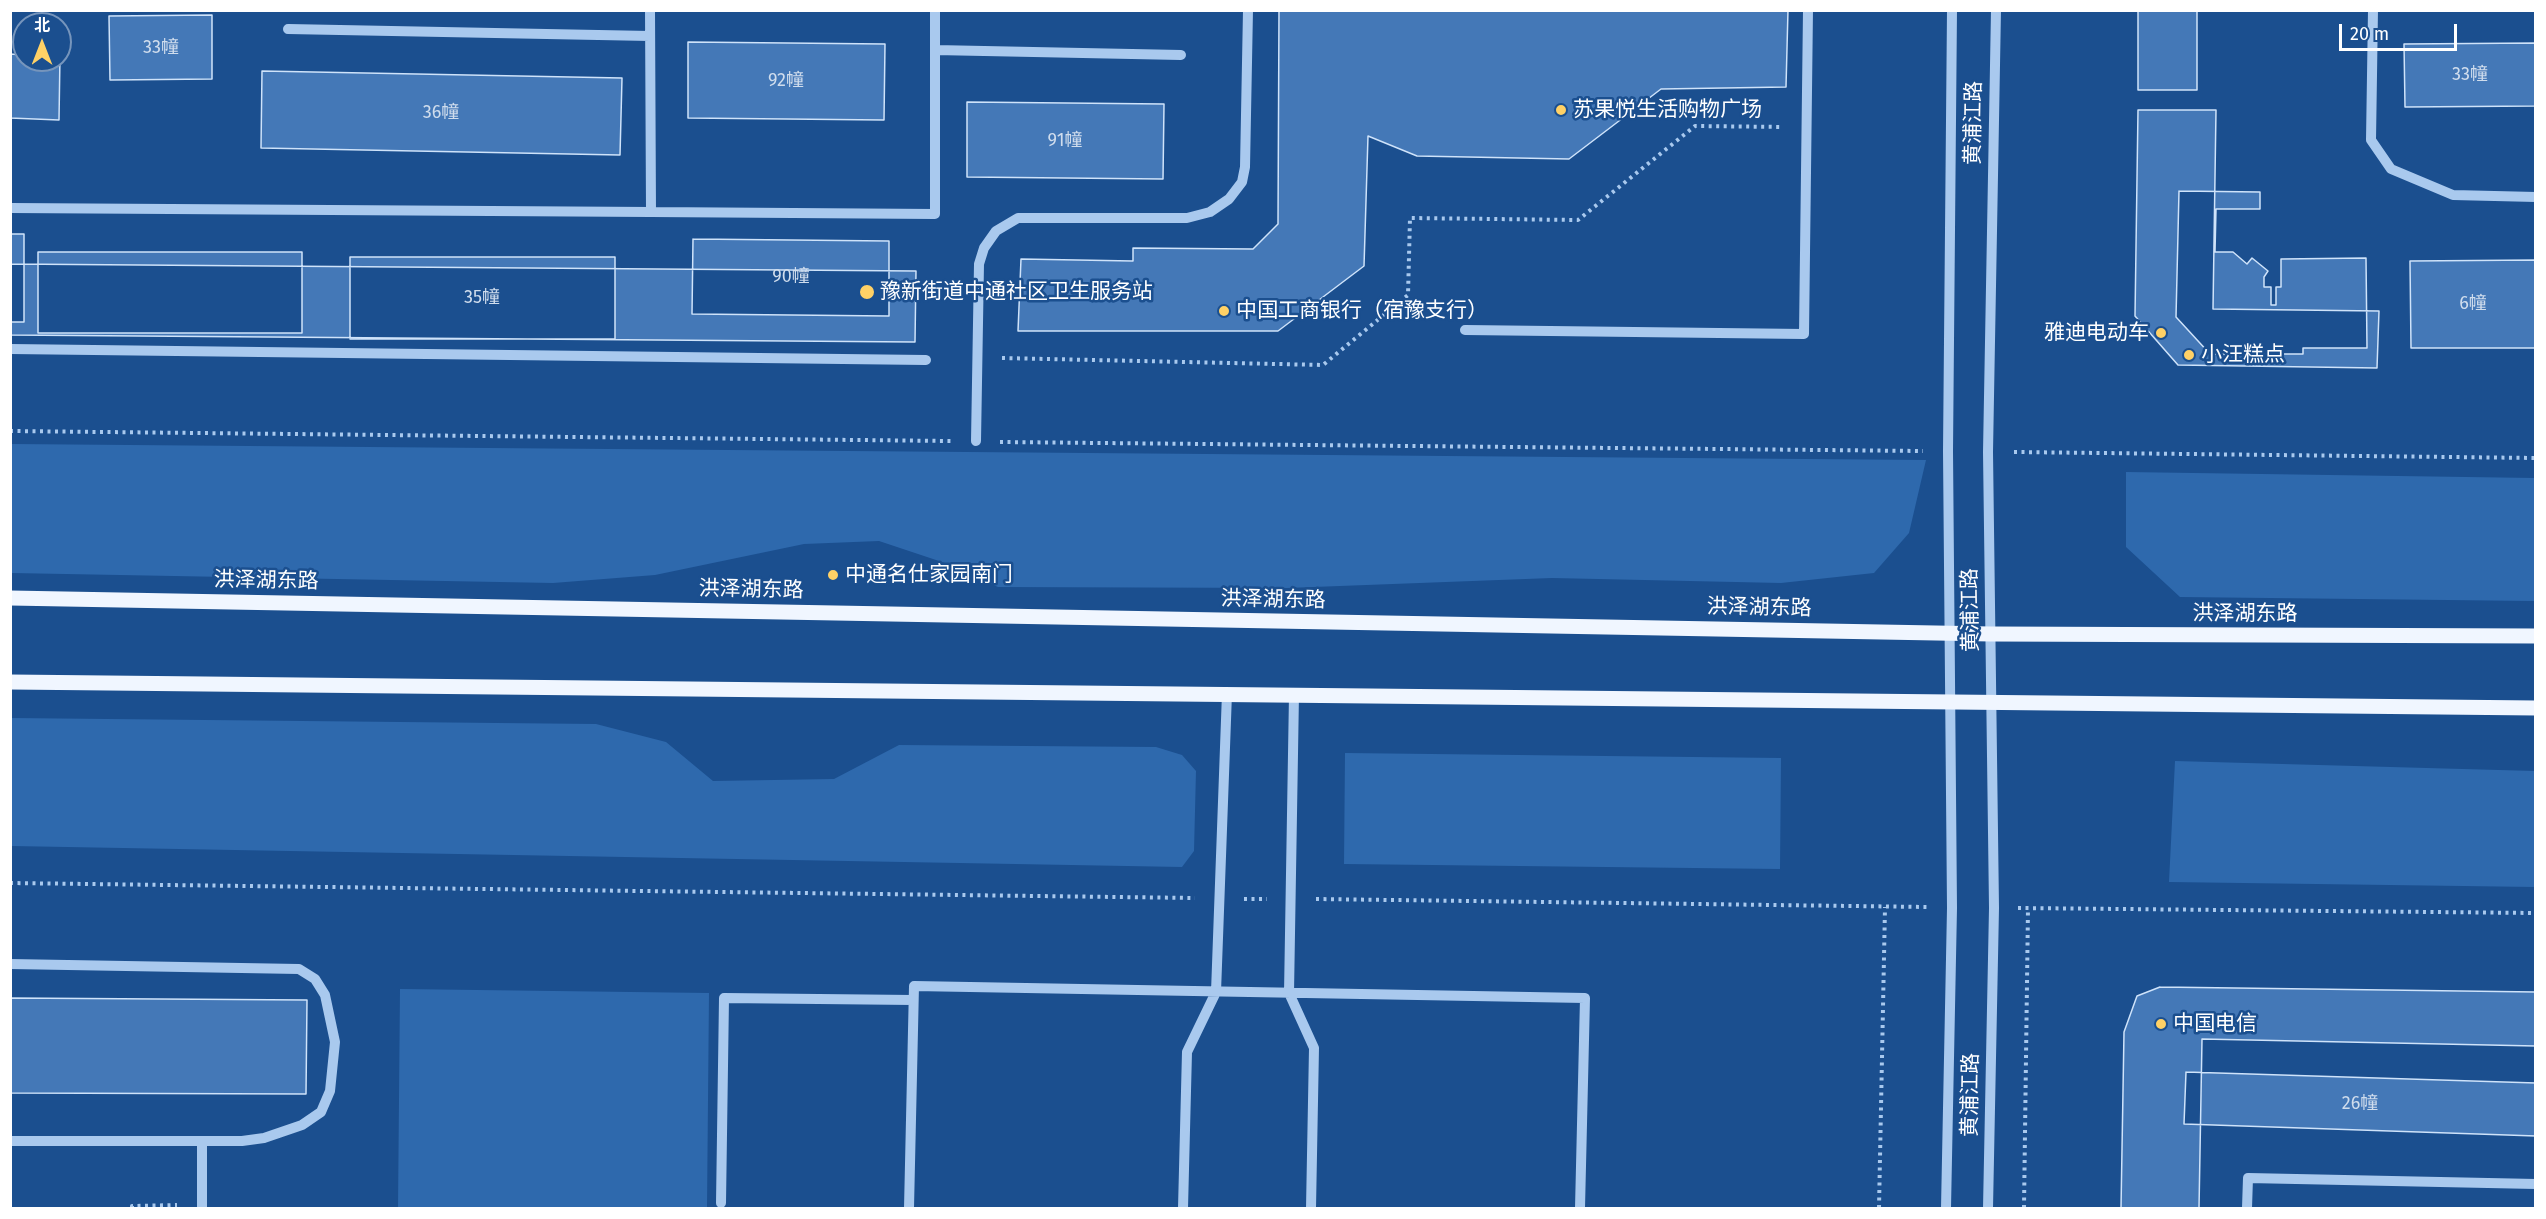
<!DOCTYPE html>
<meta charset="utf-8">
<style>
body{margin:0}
#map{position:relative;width:2546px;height:1219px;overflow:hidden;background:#1b4f8f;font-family:"Fira Sans","Noto Sans SC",sans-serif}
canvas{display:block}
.frame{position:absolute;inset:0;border:12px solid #fff;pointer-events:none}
.north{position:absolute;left:12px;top:12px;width:60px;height:60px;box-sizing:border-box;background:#1b4f8f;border:2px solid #7695bc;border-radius:50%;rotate:0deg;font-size:16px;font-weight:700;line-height:24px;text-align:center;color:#fff}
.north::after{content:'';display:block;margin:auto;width:21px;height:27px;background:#ffd166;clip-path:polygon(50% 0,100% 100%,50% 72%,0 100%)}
.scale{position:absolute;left:2339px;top:24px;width:118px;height:27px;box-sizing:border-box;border:3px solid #fff;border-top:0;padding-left:8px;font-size:18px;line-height:21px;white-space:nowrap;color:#fff;-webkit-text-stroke:4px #1b4f8f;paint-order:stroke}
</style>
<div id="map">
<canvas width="2546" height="1219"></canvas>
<div class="frame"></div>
<div class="north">北</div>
<div class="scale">20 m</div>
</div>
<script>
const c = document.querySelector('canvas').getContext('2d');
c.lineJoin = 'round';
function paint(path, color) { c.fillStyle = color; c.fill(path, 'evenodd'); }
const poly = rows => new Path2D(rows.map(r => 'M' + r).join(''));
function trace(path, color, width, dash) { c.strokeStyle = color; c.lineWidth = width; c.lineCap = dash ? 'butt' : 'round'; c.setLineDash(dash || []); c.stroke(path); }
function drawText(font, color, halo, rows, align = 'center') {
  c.font = font + ' "Fira Sans","Noto Sans SC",sans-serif'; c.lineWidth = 5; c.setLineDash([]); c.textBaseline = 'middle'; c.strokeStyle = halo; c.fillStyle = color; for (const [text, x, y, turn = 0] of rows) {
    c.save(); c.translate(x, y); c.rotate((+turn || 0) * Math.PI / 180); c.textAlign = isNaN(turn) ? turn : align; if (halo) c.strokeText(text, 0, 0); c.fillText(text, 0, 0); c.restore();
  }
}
paint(poly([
 [11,444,1926,460,1909,533,1874,573,1781,583,1552,578,1287,588,998,587,945,563,879,541,804,544,655,575,553,583,11,573],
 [2126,472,2535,478,2535,601,2180,597,2126,547],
 [11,718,596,724,666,742,713,781,834,779,899,745,1156,747,1182,755,1196,771,1194,851,1182,867,11,846],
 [1345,753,1781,758,1780,869,1344,864],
 [2175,761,2535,771,2535,887,2169,882],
 [400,989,709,993,707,1208,398,1208]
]), '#2e69ad');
const building = poly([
 [1279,10,1788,10,1786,87,1661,89,1569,159,1417,156,1368,136,1364,266,1278,331,1018,331,1021,259,1133,261,1133,248,1253,249,1278,224,1279,10],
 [2138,10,2197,10,2197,90,2138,90,2138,10],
 [212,15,212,79,110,80,109,16,212,15],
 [688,42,885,44,884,120,688,118,688,42],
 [2536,43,2536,106,2405,107,2404,44,2536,43],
 [10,54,24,55,24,60,60,60,60,55,59,120,10,118,10,54],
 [262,71,622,78,620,155,261,148,262,71],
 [967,102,1164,104,1163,179,967,177,967,102],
 [2138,110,2216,110,2213,309,2379,311,2377,368,2178,365,2135,316,2138,110],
 [2179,191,2260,192,2260,209,2216,209,2215,252,2233,252,2247,264,2252,258,2268,271,2264,277,2264,287,2271,287,2271,305,2276,305,2276,287,2281,287,2281,259,2366,258,2367,348,2303,348,2303,354,2210,354,2176,317,2179,191],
 [10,234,24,234,24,322,10,322,10,234],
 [693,239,889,241,889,316,692,314,693,239],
 [38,252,302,252,302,333,38,333,38,252],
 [350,257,615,257,615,339,350,339,350,257],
 [2536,260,2536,348,2411,348,2410,261,2536,260],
 [10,264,916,271,915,342,10,335,10,264],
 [2160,987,2536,992,2536,1046,2202,1039,2199,1208,2121,1208,2124,1032,2137,996,2160,987],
 [10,998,307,1000,306,1094,10,1093,10,998],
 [2186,1072,2536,1083,2536,1136,2184,1124,2186,1072]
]);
paint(building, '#4478b7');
trace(building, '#cfe3fa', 1.5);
trace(poly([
 [1002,358,1323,365,1408,295,1410,218,1578,220,1695,126,1783,127],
 [10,431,951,441],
 [1000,442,1923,451],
 [2014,452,2536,458],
 [10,883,1195,898],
 [1244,899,1267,899],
 [1316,899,1927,907],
 [2018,908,2536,913],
 [132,1208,132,1206,177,1205],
 [1879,1208,1885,907],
 [2024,1208,2028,908]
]), '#a9c9ee', 4, [3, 4.5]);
trace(poly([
 [2373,10,2371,140,2391,169,2453,195,2536,197],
 [288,29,650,36],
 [935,50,1181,55],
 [10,208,651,212,650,10],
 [651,212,935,214,935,10],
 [1465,330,1804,334,1808,10],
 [10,349,926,360],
 [976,441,979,264,984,248,996,231,1018,218,1187,218,1210,212,1229,199,1242,182,1245,167,1248,10],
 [1294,694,1289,993,1314,1048,1311,1208],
 [10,964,299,969,315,979,325,995,335,1042,330,1091,321,1112,302,1125,264,1138,242,1141,10,1141],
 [202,1141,202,1208],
 [721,1203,724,998,913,1000],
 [909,1208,914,986,1585,998,1580,1208],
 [1183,1208,1187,1052,1216,992,1227,693],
 [1946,1208,1952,908,1948,451,1952,10],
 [1988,1208,1994,908,1988,452,1996,10],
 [2247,1208,2248,1178,2536,1184]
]), '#a9c9ee', 10);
trace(poly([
 [10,598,1991,634,2536,636],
 [10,682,2536,708]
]), '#f0f6ff', 15);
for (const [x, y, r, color] of [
 [1561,110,6,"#ffd166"],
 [867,292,8,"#ffd166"],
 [1224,311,6,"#ffd166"],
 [2161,333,6,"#ffd166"],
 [2189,355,6,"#ffd166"],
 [833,575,6,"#ffd166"],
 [2161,1024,6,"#ffd166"]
]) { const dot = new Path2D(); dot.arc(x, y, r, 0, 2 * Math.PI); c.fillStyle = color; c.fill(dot); trace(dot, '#1b4f8f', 2); }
drawText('18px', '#d0dded', null, [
 ["33幢",161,48],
 ["33幢",2470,75],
 ["92幢",786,81],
 ["36幢",441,113],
 ["91幢",1065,141],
 ["90幢",791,277],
 ["35幢",482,298],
 ["6幢",2473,304],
 ["26幢",2360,1104]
]);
drawText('21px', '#fff', '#1b4f8f', [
 ["苏果悦生活购物广场",1573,110],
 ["豫新街道中通社区卫生服务站",880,292],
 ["中国工商银行（宿豫支行）",1236,311],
 ["雅迪电动车",2149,333,"right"],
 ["小汪糕点",2201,355],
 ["中通名仕家园南门",845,575],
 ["中国电信",2173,1024]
], 'left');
drawText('21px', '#fff', '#1b4f8f', [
 ["黄浦江路",1974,123,-89],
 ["洪泽湖东路",266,581,1],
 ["洪泽湖东路",751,590,1],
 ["洪泽湖东路",1273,600,1],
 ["洪泽湖东路",1759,608,1],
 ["黄浦江路",1971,610,-91],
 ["洪泽湖东路",2245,614],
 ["黄浦江路",1971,1095,-89]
]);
</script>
